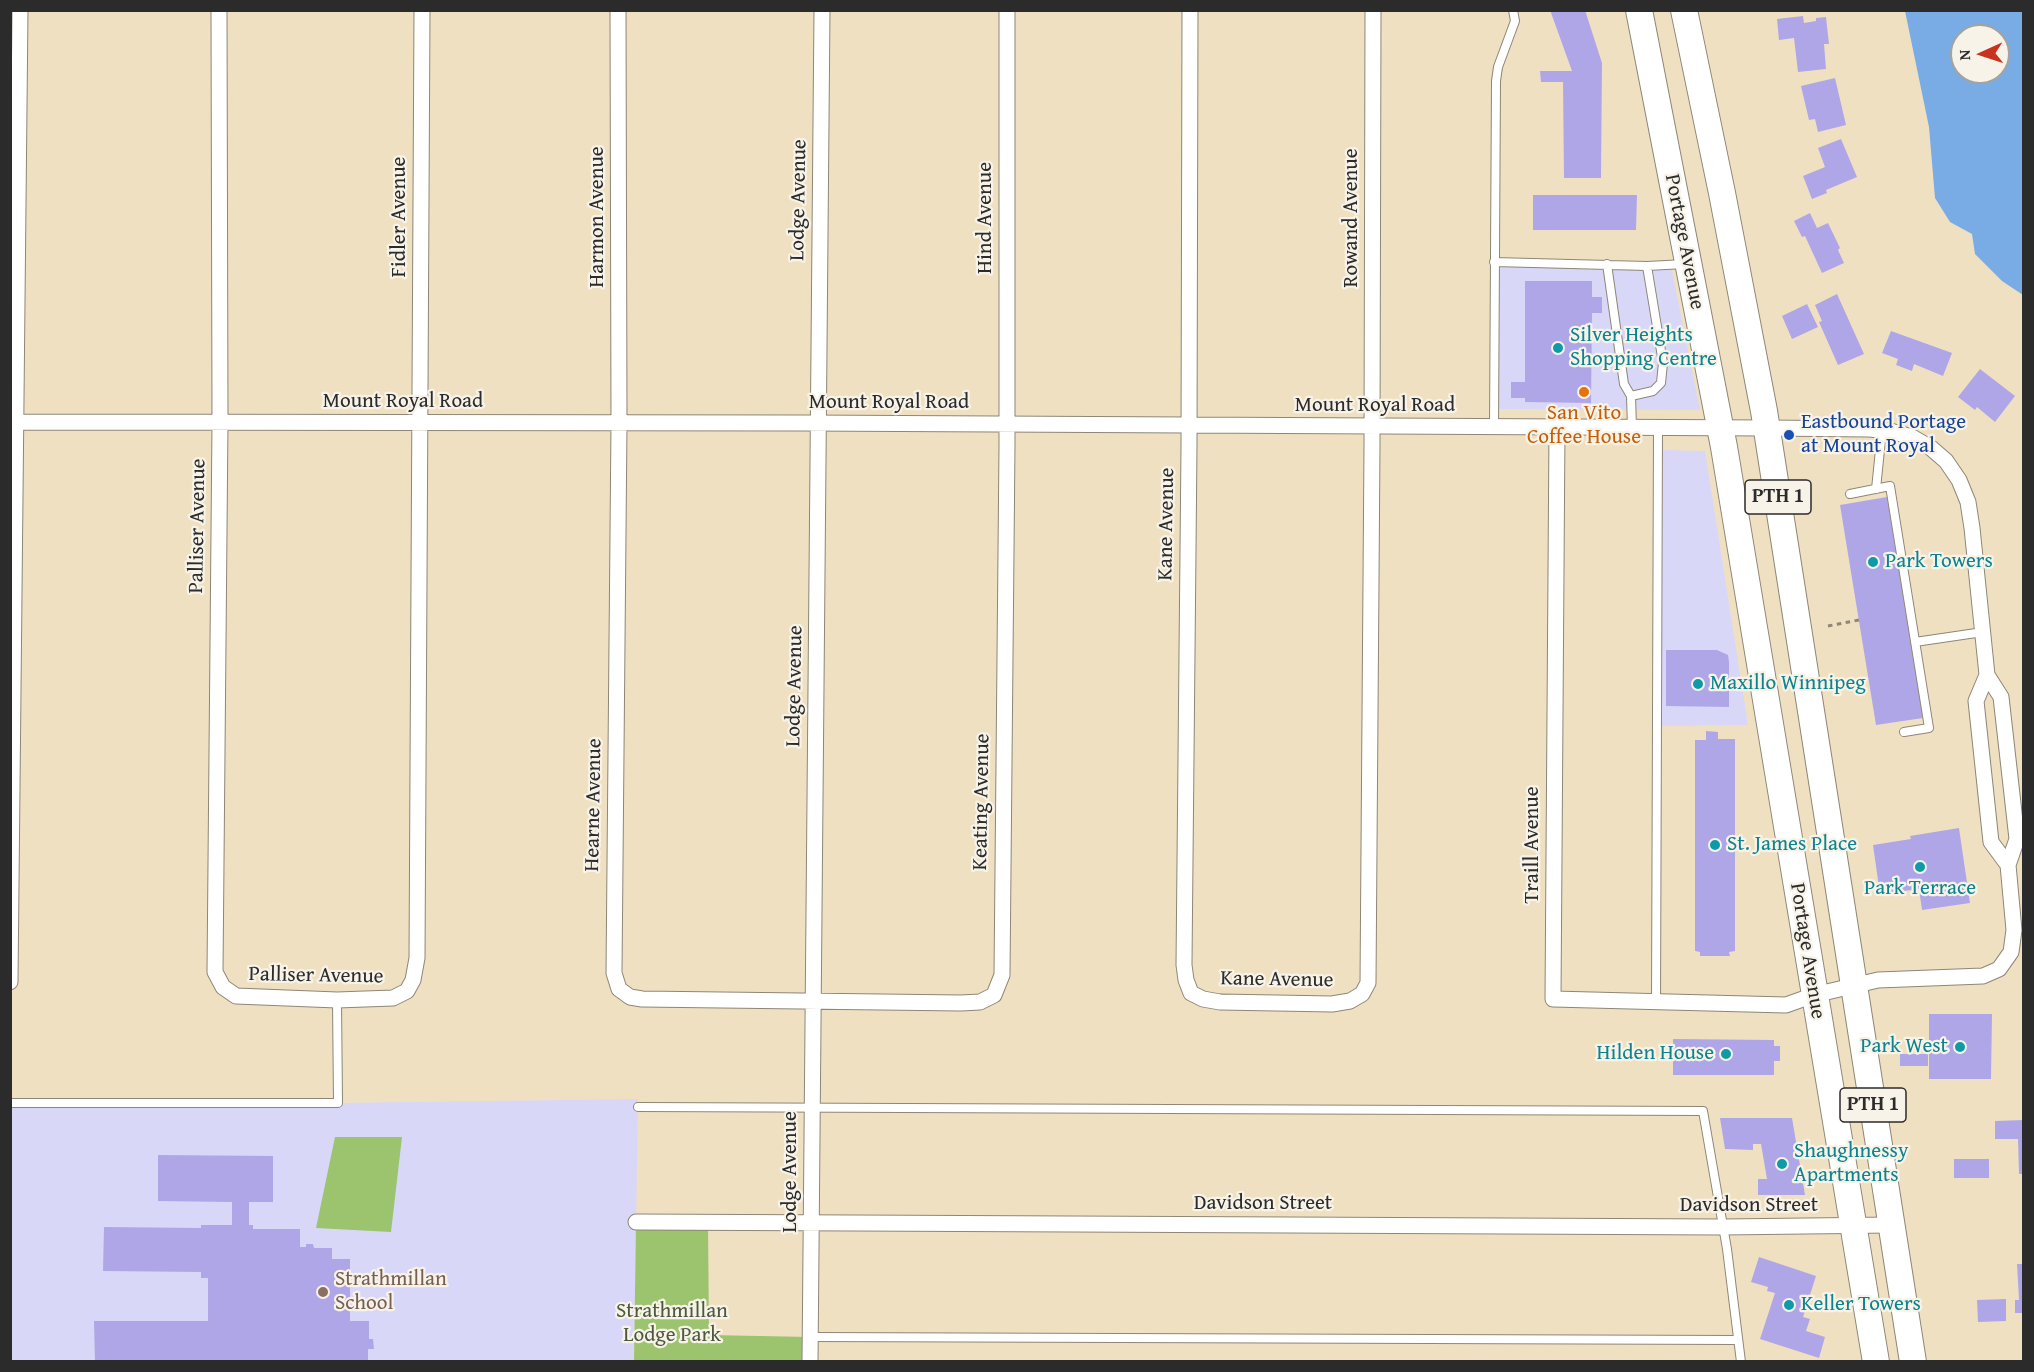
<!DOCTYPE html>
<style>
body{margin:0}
#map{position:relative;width:2034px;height:1372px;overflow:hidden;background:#f0e0c2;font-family:"Gentium Book Plus",serif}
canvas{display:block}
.frame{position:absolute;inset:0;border:12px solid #2b2b2b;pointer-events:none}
.north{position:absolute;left:1950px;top:24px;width:60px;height:60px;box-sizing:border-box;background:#f7f3e8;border:2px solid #a5a39c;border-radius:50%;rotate:267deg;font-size:16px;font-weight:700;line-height:24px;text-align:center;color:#2b2b2b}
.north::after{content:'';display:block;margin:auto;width:21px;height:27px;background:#c8321e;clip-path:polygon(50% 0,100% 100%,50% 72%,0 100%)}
</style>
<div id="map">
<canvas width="2034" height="1372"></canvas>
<div class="frame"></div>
<div class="north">N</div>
</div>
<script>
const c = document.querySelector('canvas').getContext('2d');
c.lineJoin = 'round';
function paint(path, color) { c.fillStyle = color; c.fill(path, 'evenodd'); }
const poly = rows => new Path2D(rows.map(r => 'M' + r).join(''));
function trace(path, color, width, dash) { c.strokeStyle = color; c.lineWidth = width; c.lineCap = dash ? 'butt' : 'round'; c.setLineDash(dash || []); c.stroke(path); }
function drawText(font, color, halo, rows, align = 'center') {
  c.font = font + ' "Gentium Book Plus",serif'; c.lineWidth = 4.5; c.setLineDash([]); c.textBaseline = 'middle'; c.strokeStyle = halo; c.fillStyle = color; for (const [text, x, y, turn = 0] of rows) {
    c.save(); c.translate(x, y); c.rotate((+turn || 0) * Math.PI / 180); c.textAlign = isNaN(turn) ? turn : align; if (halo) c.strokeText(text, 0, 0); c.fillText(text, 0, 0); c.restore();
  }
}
paint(poly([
 [1495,263,1671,266,1700,410,1494,409],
 [1660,450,1705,451,1748,725,1659,726],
 [638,1099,634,1361,11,1361,10,1103,338,1103]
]), '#d8d7f8');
paint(poly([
 [335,1137,402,1137,391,1232,316,1228],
 [636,1222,708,1222,709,1335,810,1337,810,1361,634,1362]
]), '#9cc36e');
paint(poly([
 [1905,11,2023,11,2023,295,2002,281,1975,254,1972,234,1950,222,1935,198,1929,127],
 [1962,36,1998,36,1998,72,1962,72]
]), '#79abe5');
paint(poly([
 [1550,10,1585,10,1602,63,1601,178,1564,178,1563,82,1541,82,1540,71,1572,71],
 [1803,16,1804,23,1816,21,1816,18,1826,17,1829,44,1824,44,1826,69,1798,72,1794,38,1779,40,1777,19],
 [1835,78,1846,125,1818,132,1815,119,1809,120,1801,86],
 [1841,139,1857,177,1826,190,1827,193,1812,199,1803,176,1825,167,1818,148],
 [1533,195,1637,195,1636,230,1533,230],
 [1810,213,1817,228,1828,223,1840,248,1838,250,1844,263,1822,273,1805,236,1802,237,1794,221],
 [1525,281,1592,281,1592,297,1602,297,1602,313,1592,313,1591,403,1525,402,1525,398,1511,398,1511,382,1525,382],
 [1837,294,1864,354,1838,365,1819,322,1822,321,1815,305],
 [1807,304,1818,327,1792,339,1782,316],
 [1891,331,1952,353,1943,376,1914,364,1912,371,1896,365,1898,359,1882,353],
 [1980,369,2015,396,1995,422,1977,407,1975,410,1958,397],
 [1887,497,1923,718,1876,725,1840,505],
 [1666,650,1717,650,1728,655,1729,662,1729,707,1666,706],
 [1706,731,1718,732,1718,739,1735,739,1735,951,1729,952,1730,956,1700,956,1700,952,1695,951,1695,740,1706,740],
 [1959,828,1970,903,1922,910,1919,889,1880,894,1873,845,1911,839,1910,836],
 [1929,1014,1992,1014,1991,1079,1929,1079],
 [1673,1039,1774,1040,1774,1046,1780,1046,1780,1061,1774,1061,1774,1075,1673,1075],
 [1900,1054,1928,1054,1928,1066,1900,1066],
 [1720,1118,1792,1118,1805,1195,1758,1195,1758,1179,1767,1179,1761,1144,1753,1144,1753,1150,1725,1149],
 [2024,1120,2024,1174,2019,1174,2018,1139,1995,1139,1995,1121],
 [158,1155,273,1156,273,1202,249,1202,249,1225,253,1225,253,1229,300,1229,300,1247,306,1247,306,1244,313,1244,314,1248,332,1248,332,1259,350,1259,350,1321,369,1321,369,1339,373,1339,374,1349,368,1349,368,1362,95,1362,94,1321,208,1321,208,1278,201,1278,201,1272,103,1271,104,1227,201,1228,201,1225,232,1225,232,1202,158,1201],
 [1954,1159,1989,1159,1989,1178,1954,1178],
 [1759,1257,1816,1276,1803,1317,1810,1319,1806,1331,1825,1337,1819,1358,1760,1339,1775,1293,1767,1291,1768,1287,1751,1282],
 [2017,1264,2024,1264,2024,1313,2015,1313,2015,1300,2019,1300],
 [2006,1299,2006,1321,1978,1322,1977,1300]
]), '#afa6e8');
const service = poly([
 [1494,262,1647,266],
 [1607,264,1624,384,1631,396],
 [1494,428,1496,81,1498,67,1515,21,1513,10],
 [1632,428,1631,396,1653,391,1661,383,1663,363,1647,266,1685,264],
 [1876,489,1882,430],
 [1850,494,1890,486,1929,728,1904,732],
 [1915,642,1983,632],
 [1656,1002,1658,428],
 [10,1103,338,1103,337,1000],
 [638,1107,1703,1111,1727,1249,1741,1362],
 [810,1337,1738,1340]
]);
const minor = poly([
 [219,10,220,422,215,972,223,987,236,996,337,1000,393,998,407,991,413,980,417,958,422,10],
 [618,10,619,423,614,973,619,989,630,997,642,999,961,1003,980,1002,994,995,1002,975,1007,445,1007,10],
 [1190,10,1189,446,1184,965,1186,980,1191,993,1203,999,1220,1002,1332,1004,1350,1001,1362,994,1368,983,1372,446,1373,10],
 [10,422,803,423,1766,428,1869,429,1890,431,1912,437,1931,448,1946,461,1959,480,1968,502,1972,528,1987,675,1976,701,1991,842,2008,865],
 [1557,428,1553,999,1786,1005,1814,995,1878,980,1983,976,1999,969,2011,952,2014,930,2008,865,2017,839,2001,697,1987,675],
 [10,982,20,10],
 [636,1222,1723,1227,1890,1225],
 [810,1362,822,10]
]);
const trunk = poly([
 [1639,10,1724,447,1876,1362],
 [1684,10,1722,193,1764,411,1913,1362]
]);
trace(service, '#8e8676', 10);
trace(minor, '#8e8676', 17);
trace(trunk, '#8e8676', 28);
trace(poly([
 [1828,626,1859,620]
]), '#8e8676', 3, [4.5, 4.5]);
trace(service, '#fff', 8);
trace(minor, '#fff', 15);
trace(trunk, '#fff', 26);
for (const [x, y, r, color] of [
 [1558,348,6,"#0f9aa8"],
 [1584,392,6,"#e8710a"],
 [1789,435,6,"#1a4fb4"],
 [1873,562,6,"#0f9aa8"],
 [1698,684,6,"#0f9aa8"],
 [1715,845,6,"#0f9aa8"],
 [1920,867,6,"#0f9aa8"],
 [1960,1047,6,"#0f9aa8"],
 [1726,1054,6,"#0f9aa8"],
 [1782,1164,6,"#0f9aa8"],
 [323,1292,6,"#8d6e63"],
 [1789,1305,6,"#0f9aa8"]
]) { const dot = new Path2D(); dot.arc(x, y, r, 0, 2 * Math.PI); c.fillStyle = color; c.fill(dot); trace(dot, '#f7f3e8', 2); }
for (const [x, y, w] of [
 [1778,497,66],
 [1873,1105,66]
]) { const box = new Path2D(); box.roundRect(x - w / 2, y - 17, w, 34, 4.5); c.fillStyle = '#f7f3e8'; c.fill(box); trace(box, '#2b2b2b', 1.5); }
drawText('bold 20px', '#2b2b2b', null, [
 ["PTH 1",1778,497],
 ["PTH 1",1873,1105]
]);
drawText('21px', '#2b2b2b', '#f7f3e8', [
 ["Lodge Avenue",799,200,-89],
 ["Fidler Avenue",400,217,-90],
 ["Harmon Avenue",598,217,-90],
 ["Hind Avenue",986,218,-90],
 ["Rowand Avenue",1352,218,-90],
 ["Portage Avenue",1684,242,79],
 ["Mount Royal Road",403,402],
 ["Mount Royal Road",889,403],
 ["Mount Royal Road",1375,406],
 ["Kane Avenue",1167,524,-89],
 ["Palliser Avenue",198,526,-89],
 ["Lodge Avenue",795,686,-89],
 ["Keating Avenue",982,802,-89],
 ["Hearne Avenue",594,805,-89],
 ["Traill Avenue",1533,845,-90],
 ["Portage Avenue",1807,951,81],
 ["Palliser Avenue",316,976,1],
 ["Kane Avenue",1277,980,1],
 ["Lodge Avenue",791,1172,-90],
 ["Davidson Street",1263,1204],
 ["Davidson Street",1749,1206]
]);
drawText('21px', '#0d838f', '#f7f3e8', [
 ["Silver Heights",1570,336],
 ["Shopping Centre",1570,360],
 ["Park Towers",1885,562],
 ["Maxillo Winnipeg",1710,684],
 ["St. James Place",1727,845],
 ["Park Terrace",1920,889,"center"],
 ["Park West",1948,1047,"right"],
 ["Hilden House",1714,1054,"right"],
 ["Shaughnessy",1794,1152],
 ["Apartments",1794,1176],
 ["Keller Towers",1801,1305]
], 'left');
drawText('21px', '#c56008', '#f7f3e8', [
 ["San Vito",1584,414],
 ["Coffee House",1584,438]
]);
drawText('21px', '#164399', '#f7f3e8', [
 ["Eastbound Portage",1801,423],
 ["at Mount Royal",1801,447]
], 'left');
drawText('21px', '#785e54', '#f7f3e8', [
 ["Strathmillan",335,1280],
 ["School",335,1304]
], 'left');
drawText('21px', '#4d593f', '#f7f3e8', [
 ["Strathmillan",672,1312],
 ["Lodge Park",672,1336]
]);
</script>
